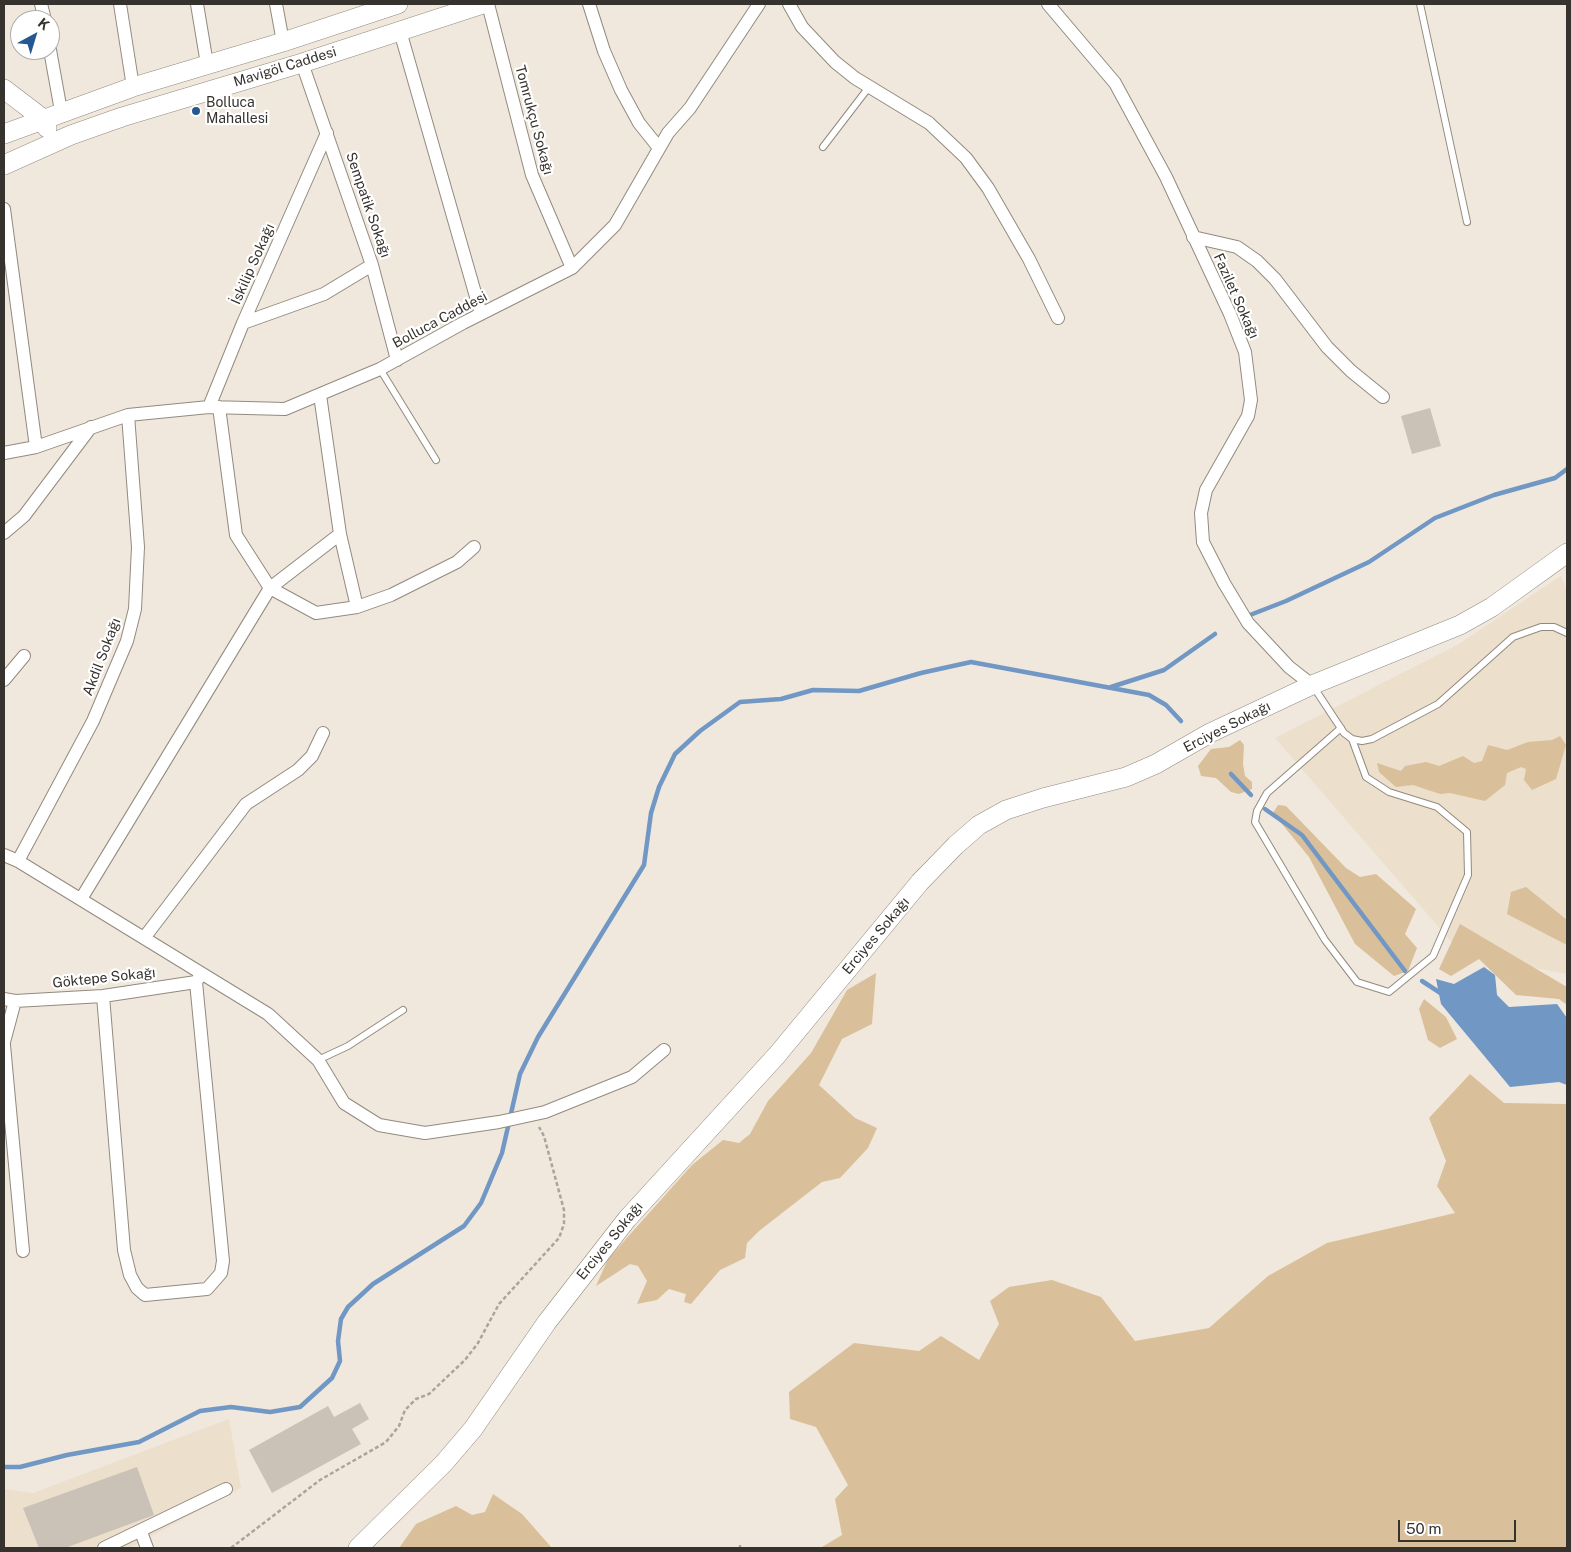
<!DOCTYPE html>
<meta charset="utf-8">
<style>
body{margin:0}
#map{position:relative;width:1571px;height:1552px;overflow:hidden;background:#f0e8dc;font-family:"Public Sans",sans-serif}
canvas{display:block}
.frame{position:absolute;inset:0;border:5px solid #36322e;pointer-events:none}
.north{position:absolute;left:10px;top:10px;width:50px;height:50px;box-sizing:border-box;background:#fff;border:1px solid #afadab;border-radius:50%;rotate:39deg;font-size:14px;font-weight:700;line-height:20px;text-align:center;color:#36322e}
.north::after{content:'';display:block;margin:auto;width:18px;height:22px;background:#255891;clip-path:polygon(50% 0,100% 100%,50% 72%,0 100%)}
.scale{position:absolute;left:1398px;top:1520px;width:118px;height:22px;box-sizing:border-box;border:2px solid #36322e;border-top:0;padding-left:6px;font-size:15px;line-height:18px;white-space:nowrap;color:#36322e;-webkit-text-stroke:4px #fff;paint-order:stroke}
</style>
<div id="map">
<canvas width="1571" height="1552"></canvas>
<div class="frame"></div>
<div class="north">K</div>
<div class="scale">50 m</div>
</div>
<script>
const c = document.querySelector('canvas').getContext('2d');
c.lineJoin = 'round';
function paint(path, color) { c.fillStyle = color; c.fill(path, 'evenodd'); }
const poly = rows => new Path2D(rows.map(r => 'M' + r).join(''));
function trace(path, color, width, dash) { c.strokeStyle = color; c.lineWidth = width; c.lineCap = dash ? 'butt' : 'round'; c.setLineDash(dash || []); c.stroke(path); }
function drawText(font, color, halo, rows, align = 'center') {
  c.font = font + ' "Public Sans",sans-serif'; c.lineWidth = 4.5; c.setLineDash([]); c.textBaseline = 'middle'; c.strokeStyle = halo; c.fillStyle = color; for (const [text, x, y, turn = 0] of rows) {
    c.save(); c.translate(x, y); c.rotate((+turn || 0) * Math.PI / 180); c.textAlign = isNaN(turn) ? turn : align; if (halo) c.strokeText(text, 0, 0); c.fillText(text, 0, 0); c.restore();
  }
}
paint(poly([
 [1561,576,1567,590,1567,974,1462,954,1275,738,1459,644],
 [229,1419,241,1488,129,1548,4,1548,4,1489,33,1493]
]), '#ecdfcc');
paint(poly([
 [1560,736,1566,745,1556,779,1532,790,1524,780,1526,769,1521,767,1507,773,1505,785,1485,801,1450,793,1440,794,1413,785,1396,787,1379,772,1377,763,1401,771,1405,766,1426,762,1439,766,1463,756,1474,763,1482,761,1488,745,1507,750,1528,742,1552,740],
 [1240,740,1244,745,1243,764,1245,776,1252,782,1252,789,1239,794,1231,792,1216,778,1201,776,1198,766,1211,749,1229,747],
 [1278,805,1286,806,1346,868,1360,877,1376,874,1416,909,1405,934,1417,948,1408,971,1394,976,1355,944,1309,857,1273,813],
 [1526,887,1567,920,1567,945,1507,914,1511,892],
 [1460,924,1567,987,1567,1005,1559,999,1516,995,1479,959,1451,976,1439,969],
 [876,973,872,1024,842,1039,819,1085,855,1118,877,1128,868,1148,840,1178,822,1182,759,1231,747,1243,745,1258,720,1270,691,1304,684,1302,686,1294,669,1289,657,1300,637,1304,647,1281,638,1266,630,1264,596,1286,608,1259,692,1165,723,1140,739,1143,750,1134,768,1101,811,1053,847,990],
 [1424,999,1446,1017,1457,1039,1440,1048,1428,1040,1419,1009],
 [1470,1074,1504,1103,1567,1104,1567,1548,822,1547,842,1535,835,1499,848,1485,816,1427,790,1419,789,1392,854,1343,919,1351,941,1336,979,1360,999,1324,990,1301,1009,1287,1052,1280,1101,1297,1135,1341,1209,1328,1268,1276,1327,1243,1455,1213,1437,1186,1446,1161,1429,1118],
 [493,1494,522,1514,552,1548,399,1548,416,1524,456,1506,472,1515,485,1512]
]), '#d9bf9a');
paint(poly([
 [1484,967,1495,975,1497,995,1509,1007,1557,1004,1567,1018,1567,1085,1559,1082,1510,1087,1441,1004,1436,979,1454,984]
]), '#7197c4');
trace(poly([
 [1250,615,1286,601,1369,562,1435,518,1494,495,1555,478,1567,469],
 [1111,687,1164,670,1215,634],
 [1231,774,1251,795],
 [1265,809,1302,835,1405,971],
 [1422,981,1442,994],
 [4,1467,20,1467,67,1455,139,1442,200,1411,231,1407,270,1412,300,1407,332,1378,340,1361,338,1341,341,1319,348,1307,373,1284,464,1226,481,1203,502,1153,520,1074,538,1037,644,865,651,813,659,787,675,754,700,731,740,702,781,699,813,690,859,691,921,673,971,662,1149,695,1166,705,1181,721]
]), '#7197c4', 4.5);
paint(poly([
 [1430,408,1441,446,1412,454,1401,416],
 [360,1403,369,1419,352,1429,361,1444,272,1493,249,1450,328,1406,334,1417],
 [137,1467,154,1515,65,1548,39,1548,23,1508]
]), '#cac2b7');
const lane = poly([
 [1420,4,1467,222],
 [823,147,869,87],
 [380,369,436,460],
 [1313,686,1344,733,1352,739,1362,741,1372,739,1438,704,1513,637,1541,627,1554,627,1567,633],
 [1341,728,1267,793,1257,811,1255,822,1325,940,1357,982,1389,992,1433,956,1468,875,1467,832,1437,807,1389,792,1366,777,1352,739],
 [318,1060,348,1046,403,1010]
]);
const street = poly([
 [41,4,45,20],
 [120,4,133,87],
 [197,4,207,64],
 [276,4,283,42],
 [488,4,532,175,572,268],
 [589,4,604,51,621,90,639,123,659,148],
 [789,4,802,27,835,62,855,78,929,123,966,158,988,188,1029,259,1058,318],
 [1048,4,1115,83,1166,177,1230,314,1245,352,1251,400,1248,416,1206,490,1201,513,1203,542,1224,583,1248,623,1289,667,1312,685],
 [400,31,481,314],
 [50,50,61,111],
 [302,63,372,265,397,360],
 [4,209,36,447],
 [1193,237,1237,247,1257,261,1275,279,1327,347,1351,371,1383,397],
 [243,323,324,294,372,265],
 [320,395,340,534,357,607],
 [209,407,243,323,327,133],
 [219,407,236,535,270,588,316,613,357,607,391,595,457,562,474,547],
 [4,453,36,447,128,415,209,407,285,409,380,369,463,323,572,268,615,225,668,133,690,108,759,4],
 [4,533,24,516,91,427],
 [4,680,24,656],
 [4,855,18,861,268,1014,318,1060,344,1103,379,1125,425,1133,499,1122,545,1112,632,1077,664,1050],
 [18,861,93,721,127,641,135,609,138,547,128,415],
 [81,899,270,588,340,534],
 [144,938,246,804,298,770,312,756,323,733],
 [103,996,124,1250,130,1275,137,1288,145,1295,207,1289,221,1273,223,1261,196,982],
 [4,999,15,1001,103,996,196,982,200,976],
 [4,1042,15,1001],
 [4,1045,23,1251],
 [141,1532,147,1548],
 [104,1548,226,1489]
]);
const secondary = poly([
 [4,89,42,118,47,128],
 [4,134,133,87,283,42,398,4],
 [4,165,71,135,122,117,302,63,483,4],
 [358,1548,444,1463,473,1429,547,1322,627,1219,777,1055,920,882,956,845,979,825,1006,810,1043,798,1126,777,1156,764,1210,733,1312,685,1460,625,1492,607,1567,553]
]);
trace(lane, '#928a7f', 8);
trace(street, '#928a7f', 14);
trace(secondary, '#928a7f', 20);
trace(poly([
 [231,1548,320,1480,386,1442,399,1426,405,1410,416,1399,429,1394,465,1360,478,1343,499,1304,559,1238,564,1224,564,1210,544,1136,539,1127],
 [740,1548,740,1545]
]), '#aaa49b', 2.5, [4, 2.5]);
trace(lane, '#fff', 6);
trace(street, '#fff', 12);
trace(secondary, '#fff', 19);
for (const [x, y, r, color] of [
 [196,111,5,"#255891"]
]) { const dot = new Path2D(); dot.arc(x, y, r, 0, 2 * Math.PI); c.fillStyle = color; c.fill(dot); trace(dot, '#fff', 2); }
drawText('14px', '#36322e', '#fff', [
 ["Mavigöl Caddesi",285,67,-17],
 ["Tomrukçu Sokağı",534,120,75],
 ["Sempatik Sokağı",368,205,71],
 ["İskilip Sokağı",253,264,-66],
 ["Fazilet Sokağı",1236,296,66],
 ["Bolluca Caddesi",440,320,-28],
 ["Akdil Sokağı",102,657,-69],
 ["Erciyes Sokağı",1227,727,-27],
 ["Erciyes Sokağı",876,936,-50],
 ["Göktepe Sokağı",104,978,-6],
 ["Erciyes Sokağı",610,1241,-51]
]);
drawText('14px', '#36322e', '#fff', [
 ["Bolluca",206,103],
 ["Mahallesi",206,119]
], 'left');
</script>
